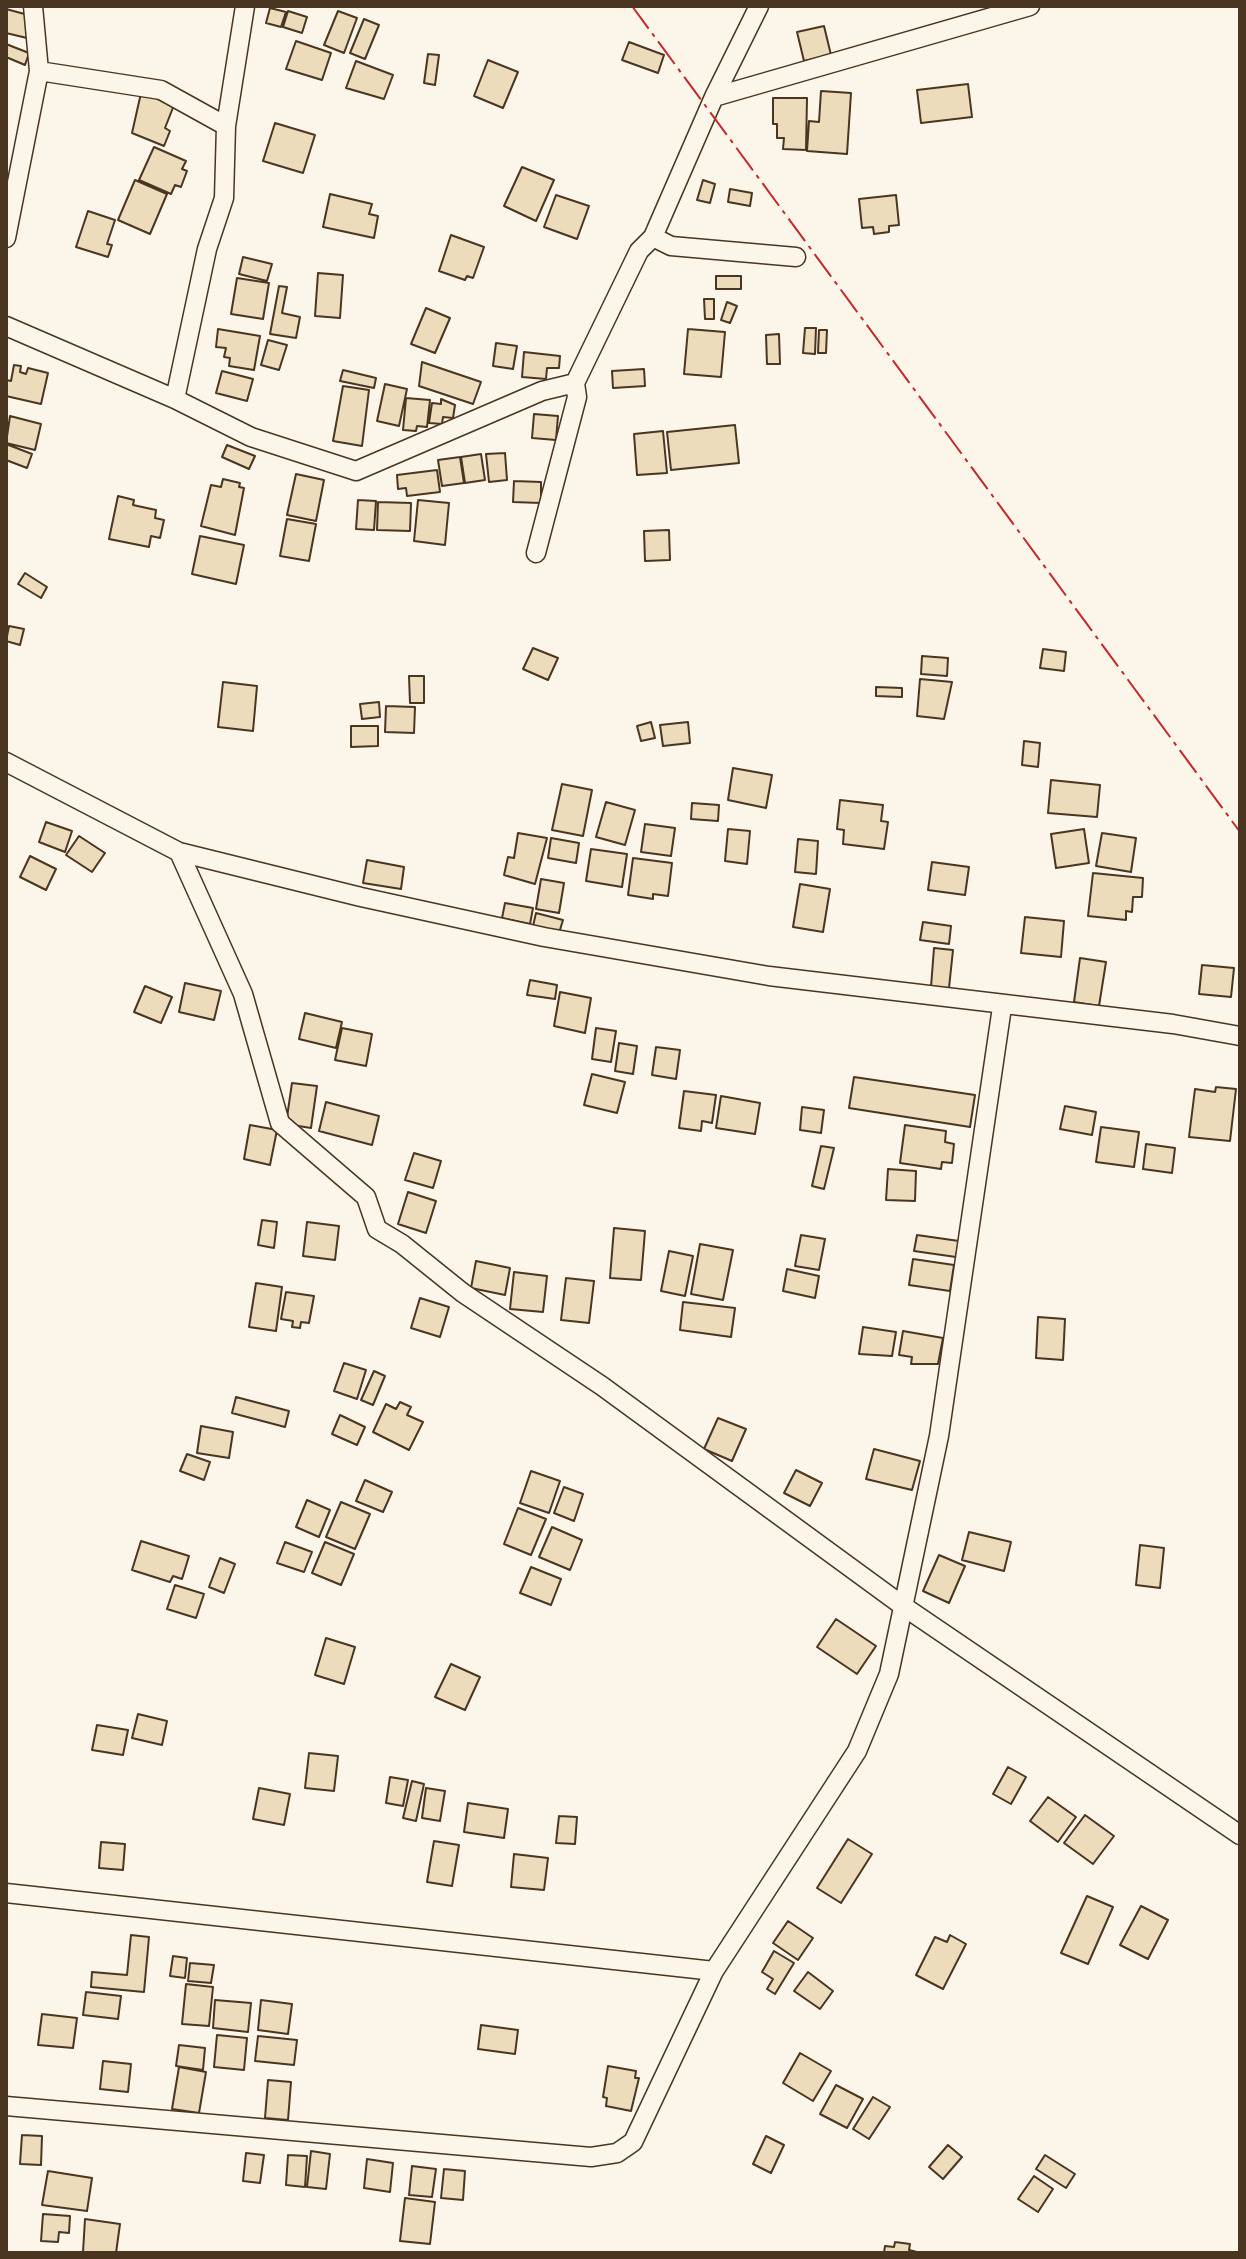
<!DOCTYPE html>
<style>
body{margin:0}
#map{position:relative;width:1246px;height:2259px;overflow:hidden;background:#fbf6e9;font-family:"DejaVu Sans",sans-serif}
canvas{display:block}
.frame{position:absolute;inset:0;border:8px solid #4a3520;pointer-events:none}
</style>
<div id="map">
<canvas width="1246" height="2259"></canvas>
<div class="frame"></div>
</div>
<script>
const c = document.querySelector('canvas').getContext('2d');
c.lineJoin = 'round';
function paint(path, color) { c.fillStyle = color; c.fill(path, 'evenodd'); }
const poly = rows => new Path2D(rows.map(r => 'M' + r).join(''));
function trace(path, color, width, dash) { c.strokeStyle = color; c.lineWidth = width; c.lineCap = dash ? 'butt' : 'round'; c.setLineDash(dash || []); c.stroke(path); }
const building = poly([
 [270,8,286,12,281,27,266,23,270,8],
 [6,9,32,16,27,38,6,33,6,9],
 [288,11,307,17,302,33,283,27,288,11],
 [338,11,357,18,344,53,324,45,338,11],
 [364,19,379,25,365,59,350,53,364,19],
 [824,26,831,55,804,61,797,32,824,26],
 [296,41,331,53,322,80,286,69,296,41],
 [629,42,664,55,658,73,622,60,629,42],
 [6,44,29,53,25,65,6,57,6,44],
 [428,54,439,55,435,85,424,83,428,54],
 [488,60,518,72,503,108,474,96,488,60],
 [356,61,393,75,384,99,346,88,356,61],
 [968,84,972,117,921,123,917,90,968,84],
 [821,91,851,93,847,154,807,151,809,121,819,122,821,91],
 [141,93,174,105,165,128,170,131,164,146,132,133,141,93],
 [773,98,807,98,806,150,783,149,784,138,777,138,777,124,773,124,773,98],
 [275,123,315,135,303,173,263,161,275,123],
 [154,147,186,161,182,169,187,171,181,187,175,185,171,194,139,180,154,147],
 [522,167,554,180,536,221,504,206,522,167],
 [135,180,167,194,150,234,118,220,135,180],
 [703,180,715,184,710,203,697,200,703,180],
 [730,189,752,193,750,206,728,202,730,189],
 [330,194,372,204,369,214,378,216,374,238,323,227,330,194],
 [556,195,589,206,577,239,544,227,556,195],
 [896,195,899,225,889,226,889,232,874,234,873,227,862,228,859,199,896,195],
 [88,211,115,220,107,244,112,245,108,257,76,247,88,211],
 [451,235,484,247,473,278,467,276,465,280,439,271,451,235],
 [243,257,272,264,267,281,239,274,243,257],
 [318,273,343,275,340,318,315,316,318,273],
 [716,276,741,276,741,289,716,289,716,276],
 [237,278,269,283,263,319,231,314,237,278],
 [279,286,287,287,282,313,300,317,296,338,270,334,279,286],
 [704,299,714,299,714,319,705,319,704,299],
 [727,302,737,306,730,323,721,320,727,302],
 [426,308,450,318,435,353,411,344,426,308],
 [805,328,816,328,815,354,803,353,805,328],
 [218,329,260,336,254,370,229,366,230,358,224,357,226,348,216,347,218,329],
 [688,329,725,332,721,377,684,374,688,329],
 [819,330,827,330,826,353,818,353,819,330],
 [779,334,780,364,767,364,766,335,779,334],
 [268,340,287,345,279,370,261,365,268,340],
 [496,343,517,346,513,369,493,366,496,343],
 [524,352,560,356,559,368,547,368,546,379,522,377,524,352],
 [422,362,481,382,473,404,419,386,422,362],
 [14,365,21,366,20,372,26,374,28,368,48,373,41,404,6,396,6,380,11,381,14,365],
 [644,369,645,386,613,388,612,371,644,369],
 [343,370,376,378,374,388,340,381,343,370],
 [222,371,253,379,247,401,216,393,222,371],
 [385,384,407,389,399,426,377,421,385,384],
 [343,386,369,390,362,446,333,441,343,386],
 [406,398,430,400,427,427,417,426,416,431,403,430,406,398],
 [441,399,455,405,453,418,443,417,442,424,429,423,432,403,441,404,441,399],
 [534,414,558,416,556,440,532,438,534,414],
 [10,416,41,424,35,450,6,443,10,416],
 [735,425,739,463,671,470,667,432,735,425],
 [663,431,667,473,637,475,634,434,663,431],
 [6,444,32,454,27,468,6,460,6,444],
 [227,445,255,456,249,469,222,457,227,445],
 [505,453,507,480,489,482,486,454,505,453],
 [481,454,485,480,465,483,461,457,481,454],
 [460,457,464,483,442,486,438,460,460,457],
 [437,470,440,492,407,496,406,488,398,489,397,475,437,470],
 [296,474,324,480,316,521,287,515,296,474],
 [223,479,240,483,239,487,244,488,235,535,201,526,211,485,221,487,223,479],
 [514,481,541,482,541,503,513,502,514,481],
 [118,496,134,500,133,505,156,510,155,518,164,520,160,538,151,536,149,547,109,539,118,496],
 [358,500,376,501,374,530,356,529,358,500],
 [418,500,449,503,445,545,414,541,418,500],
 [378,502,411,503,410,531,377,530,378,502],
 [287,519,316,524,309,561,280,556,287,519],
 [669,530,670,560,645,561,644,531,669,530],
 [200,536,244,545,236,584,192,574,200,536],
 [25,573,47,587,41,598,18,584,25,573],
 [9,626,24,629,20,645,6,641,9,626],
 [533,648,558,658,548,680,523,669,533,648],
 [1043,649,1066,652,1064,671,1040,668,1043,649],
 [922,656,948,658,947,676,921,674,922,656],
 [409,676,424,676,424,703,410,703,409,676],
 [920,679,952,682,944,719,917,716,920,679],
 [223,682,257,686,253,731,218,727,223,682],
 [876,687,902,688,902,697,876,696,876,687],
 [379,702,380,717,362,719,360,704,379,702],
 [386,706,415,707,414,733,385,732,386,706],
 [651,722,655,738,641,741,637,726,651,722],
 [688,722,690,743,663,746,660,725,688,722],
 [351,726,378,726,378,746,351,747,351,726],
 [1024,741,1040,743,1038,767,1022,765,1024,741],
 [733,768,772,775,766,808,728,800,733,768],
 [1051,780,1100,785,1097,817,1048,813,1051,780],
 [562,784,592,790,583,836,552,830,562,784],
 [840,800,883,805,881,821,888,822,884,849,843,844,844,830,837,829,840,800],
 [606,802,635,810,625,845,596,837,606,802],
 [692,803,719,805,718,821,691,819,692,803],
 [46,822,72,831,65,852,39,842,46,822],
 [645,824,675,828,671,856,641,852,645,824],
 [728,829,750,831,747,864,725,861,728,829],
 [1084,829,1089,863,1056,868,1051,834,1084,829],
 [518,833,547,838,535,884,504,875,508,857,514,858,518,833],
 [1102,833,1136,838,1131,872,1096,866,1102,833],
 [79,836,105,853,92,872,66,855,79,836],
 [551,838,579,843,576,863,548,858,551,838],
 [798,839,818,841,816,874,795,872,798,839],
 [591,849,627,854,622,887,586,881,591,849],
 [30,856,56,869,46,890,20,877,30,856],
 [633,858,672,863,668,896,653,894,653,899,628,895,633,858],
 [367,860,404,867,401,889,363,883,367,860],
 [932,862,969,867,965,895,928,890,932,862],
 [1093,873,1143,878,1142,897,1133,897,1132,912,1126,911,1126,920,1088,916,1093,873],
 [541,879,564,883,559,913,536,909,541,879],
 [800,884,830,889,823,932,793,927,800,884],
 [505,903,533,908,530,924,502,918,505,903],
 [536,913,563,920,559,933,533,926,536,913],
 [1025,917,1064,921,1061,957,1021,953,1025,917],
 [923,922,951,926,949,944,920,940,923,922],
 [934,948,953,950,949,988,931,987,934,948],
 [1080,958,1106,962,1099,1006,1074,1002,1080,958],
 [1202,965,1234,968,1231,997,1199,994,1202,965],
 [530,980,557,985,555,999,527,995,530,980],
 [185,983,221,991,214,1020,179,1012,185,983],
 [145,986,172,997,161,1023,134,1012,145,986],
 [560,992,591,998,585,1033,554,1026,560,992],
 [305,1013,342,1022,336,1048,299,1039,305,1013],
 [342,1028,372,1034,366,1066,335,1060,342,1028],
 [596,1028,616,1031,611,1062,592,1059,596,1028],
 [619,1043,637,1046,633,1074,615,1071,619,1043],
 [656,1047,680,1050,676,1079,652,1075,656,1047],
 [592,1074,625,1082,617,1113,584,1105,592,1074],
 [854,1077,975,1095,970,1127,849,1108,854,1077],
 [292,1083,317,1086,311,1128,286,1124,292,1083],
 [1216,1087,1236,1089,1230,1141,1189,1137,1195,1089,1215,1092,1216,1087],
 [684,1091,716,1095,712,1123,702,1121,701,1131,679,1128,684,1091],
 [721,1096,760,1103,755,1134,716,1128,721,1096],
 [326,1102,379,1116,372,1145,319,1131,326,1102],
 [1065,1106,1096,1112,1092,1135,1060,1129,1065,1106],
 [802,1107,824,1110,821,1133,800,1130,802,1107],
 [250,1125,277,1130,270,1165,244,1159,250,1125],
 [905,1125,946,1131,945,1142,954,1144,952,1163,942,1162,941,1169,900,1163,905,1125],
 [1101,1127,1139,1132,1134,1167,1096,1162,1101,1127],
 [1146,1144,1175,1148,1172,1173,1143,1169,1146,1144],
 [821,1146,834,1148,824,1189,812,1186,821,1146],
 [414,1153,441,1161,433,1188,405,1180,414,1153],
 [888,1169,916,1171,915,1201,886,1200,888,1169],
 [408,1192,436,1201,426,1233,398,1224,408,1192],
 [262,1220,277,1222,274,1248,258,1245,262,1220],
 [307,1222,339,1226,335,1260,303,1256,307,1222],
 [614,1228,645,1231,641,1280,610,1278,614,1228],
 [801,1235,825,1239,819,1270,795,1266,801,1235],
 [917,1235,959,1241,956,1257,914,1251,917,1235],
 [700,1244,733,1250,723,1300,691,1294,700,1244],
 [669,1251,693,1256,685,1296,661,1291,669,1251],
 [913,1259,954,1265,950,1291,909,1285,913,1259],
 [476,1261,510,1268,505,1295,471,1288,476,1261],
 [787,1269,819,1276,815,1298,783,1291,787,1269],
 [514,1272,547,1276,543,1312,510,1309,514,1272],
 [566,1278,594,1281,589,1323,561,1320,566,1278],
 [256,1283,282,1287,276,1331,249,1327,256,1283],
 [286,1292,314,1296,309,1323,301,1322,300,1328,292,1327,293,1321,281,1319,286,1292],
 [420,1298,449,1307,440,1337,411,1328,420,1298],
 [683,1302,735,1308,731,1337,680,1330,683,1302],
 [1038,1317,1065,1319,1063,1360,1036,1358,1038,1317],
 [863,1327,896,1332,892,1356,859,1354,863,1327],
 [903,1331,943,1338,938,1364,911,1364,912,1357,899,1355,903,1331],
 [344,1363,366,1370,357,1399,334,1391,344,1363],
 [374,1371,385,1376,373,1405,361,1400,374,1371],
 [236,1397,289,1411,285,1427,232,1413,236,1397],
 [400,1402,411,1407,407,1415,423,1422,409,1450,373,1432,386,1404,396,1409,400,1402],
 [340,1415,365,1427,357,1445,332,1434,340,1415],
 [718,1418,746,1429,732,1461,704,1449,718,1418],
 [201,1426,233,1432,229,1458,197,1453,201,1426],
 [874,1449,920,1461,912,1490,866,1479,874,1449],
 [187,1454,210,1462,204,1480,180,1471,187,1454],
 [796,1470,822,1483,810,1506,784,1493,796,1470],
 [531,1471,560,1481,549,1513,520,1503,531,1471],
 [365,1480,392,1492,383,1512,356,1501,365,1480],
 [564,1487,583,1494,574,1521,554,1513,564,1487],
 [307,1500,330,1510,319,1537,296,1527,307,1500],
 [341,1502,370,1514,355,1549,326,1537,341,1502],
 [518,1508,546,1519,531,1555,504,1544,518,1508],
 [552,1527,582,1540,570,1570,539,1557,552,1527],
 [969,1532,1011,1542,1004,1571,962,1560,969,1532],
 [141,1541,189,1556,182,1579,173,1576,170,1582,132,1570,141,1541],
 [285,1542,312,1552,304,1572,277,1563,285,1542],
 [325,1542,354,1554,341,1585,312,1573,325,1542],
 [1140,1545,1164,1548,1160,1588,1136,1585,1140,1545],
 [939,1555,965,1566,949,1603,923,1591,939,1555],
 [220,1558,235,1564,224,1593,209,1587,220,1558],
 [531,1567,561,1579,551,1605,520,1593,531,1567],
 [175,1585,204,1594,196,1618,167,1609,175,1585],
 [836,1619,876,1646,857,1674,817,1647,836,1619],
 [326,1638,355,1647,344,1684,315,1675,326,1638],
 [451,1664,480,1677,465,1710,435,1697,451,1664],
 [138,1714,167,1721,162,1745,132,1738,138,1714],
 [97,1725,128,1730,123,1755,92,1750,97,1725],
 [309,1753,338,1756,334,1791,305,1788,309,1753],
 [1008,1767,1026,1777,1011,1804,993,1794,1008,1767],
 [390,1777,408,1780,403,1806,386,1803,390,1777],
 [412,1781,424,1784,416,1821,403,1818,412,1781],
 [259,1788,290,1794,284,1825,253,1819,259,1788],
 [426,1788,445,1791,440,1821,422,1818,426,1788],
 [1048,1797,1076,1817,1058,1842,1030,1821,1048,1797],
 [468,1803,508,1809,504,1838,464,1832,468,1803],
 [1085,1815,1114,1836,1093,1864,1064,1843,1085,1815],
 [559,1816,577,1817,575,1844,556,1843,559,1816],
 [848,1839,872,1854,841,1903,817,1888,848,1839],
 [434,1841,459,1845,452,1886,427,1882,434,1841],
 [101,1842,125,1844,123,1870,99,1868,101,1842],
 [514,1854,548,1858,544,1890,511,1887,514,1854],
 [1087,1896,1113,1907,1088,1964,1061,1953,1087,1896],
 [1141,1906,1168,1920,1148,1959,1120,1945,1141,1906],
 [788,1921,813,1938,798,1960,773,1943,788,1921],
 [131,1935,149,1937,144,1992,91,1987,92,1972,127,1975,131,1935],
 [950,1935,966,1944,943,1989,916,1975,935,1937,947,1942,950,1935],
 [774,1951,794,1963,775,1994,767,1989,773,1979,762,1972,774,1951],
 [173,1956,187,1958,185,1978,170,1976,173,1956],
 [190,1963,214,1965,211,1983,188,1981,190,1963],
 [808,1972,833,1991,820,2009,794,1991,808,1972],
 [186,1984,213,1987,209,2026,182,2024,186,1984],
 [86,1992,121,1996,118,2019,83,2015,86,1992],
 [215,2000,251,2003,248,2032,213,2028,215,2000],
 [261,2000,292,2004,288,2034,258,2030,261,2000],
 [42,2014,77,2018,73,2048,38,2045,42,2014],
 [481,2025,518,2030,515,2054,478,2049,481,2025],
 [217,2035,247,2038,244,2070,214,2067,217,2035],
 [258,2036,297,2040,294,2065,255,2061,258,2036],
 [179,2045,205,2048,203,2070,176,2066,179,2045],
 [800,2053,831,2071,813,2101,783,2083,800,2053],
 [103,2061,131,2064,128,2092,100,2089,103,2061],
 [608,2066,636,2071,635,2078,639,2078,631,2111,606,2106,607,2098,603,2097,608,2066],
 [179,2067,206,2072,199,2113,172,2109,179,2067],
 [268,2080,291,2082,288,2120,265,2118,268,2080],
 [836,2085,863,2099,847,2128,820,2114,836,2085],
 [873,2097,890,2107,869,2139,853,2129,873,2097],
 [22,2135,42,2136,41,2165,20,2164,22,2135],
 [766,2136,784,2145,771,2173,753,2164,766,2136],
 [948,2145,962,2157,943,2179,929,2167,948,2145],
 [311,2151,330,2154,326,2189,307,2187,311,2151],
 [246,2153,264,2155,260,2183,243,2181,246,2153],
 [288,2155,307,2156,305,2187,286,2185,288,2155],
 [1045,2155,1075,2174,1066,2188,1036,2169,1045,2155],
 [367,2159,393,2163,390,2192,364,2188,367,2159],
 [412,2166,436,2169,432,2197,409,2195,412,2166],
 [444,2169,465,2171,463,2200,441,2198,444,2169],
 [48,2171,92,2178,87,2211,42,2205,48,2171],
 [1034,2176,1053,2189,1038,2212,1018,2199,1034,2176],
 [405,2198,435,2202,430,2244,400,2241,405,2198],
 [43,2214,70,2216,69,2233,59,2232,58,2242,41,2241,43,2214],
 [85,2219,120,2224,116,2253,83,2252,85,2219],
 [895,2242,910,2244,909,2250,921,2253,884,2253,885,2246,894,2247,895,2242]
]);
paint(building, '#ecdcbc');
trace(building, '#4a3520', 2);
const minor = poly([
 [39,71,161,90,226,126],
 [714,97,1030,6],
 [653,237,671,246,796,257],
 [6,238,39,71,33,6],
 [6,326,175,399,251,437,356,471,542,391,575,383],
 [175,399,207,249,224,198,226,126,245,6],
 [536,553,577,397,575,383,639,251,653,237,714,97,759,6],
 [6,762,179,852,361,897,544,937,769,976,1173,1024,1240,1036],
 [179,852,243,994,280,1123,366,1197,377,1229,402,1244,463,1293,602,1386,903,1606,1240,1835],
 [6,1893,714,1971],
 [6,2106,591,2157,617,2153,633,2142,714,1971,857,1751,889,1674,939,1436,1002,1007]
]);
trace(minor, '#4a3520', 21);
trace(minor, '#fbf6e9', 18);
trace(poly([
 [632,6,1240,832]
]), '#c62828', 2, [28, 6, 4, 6]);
</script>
